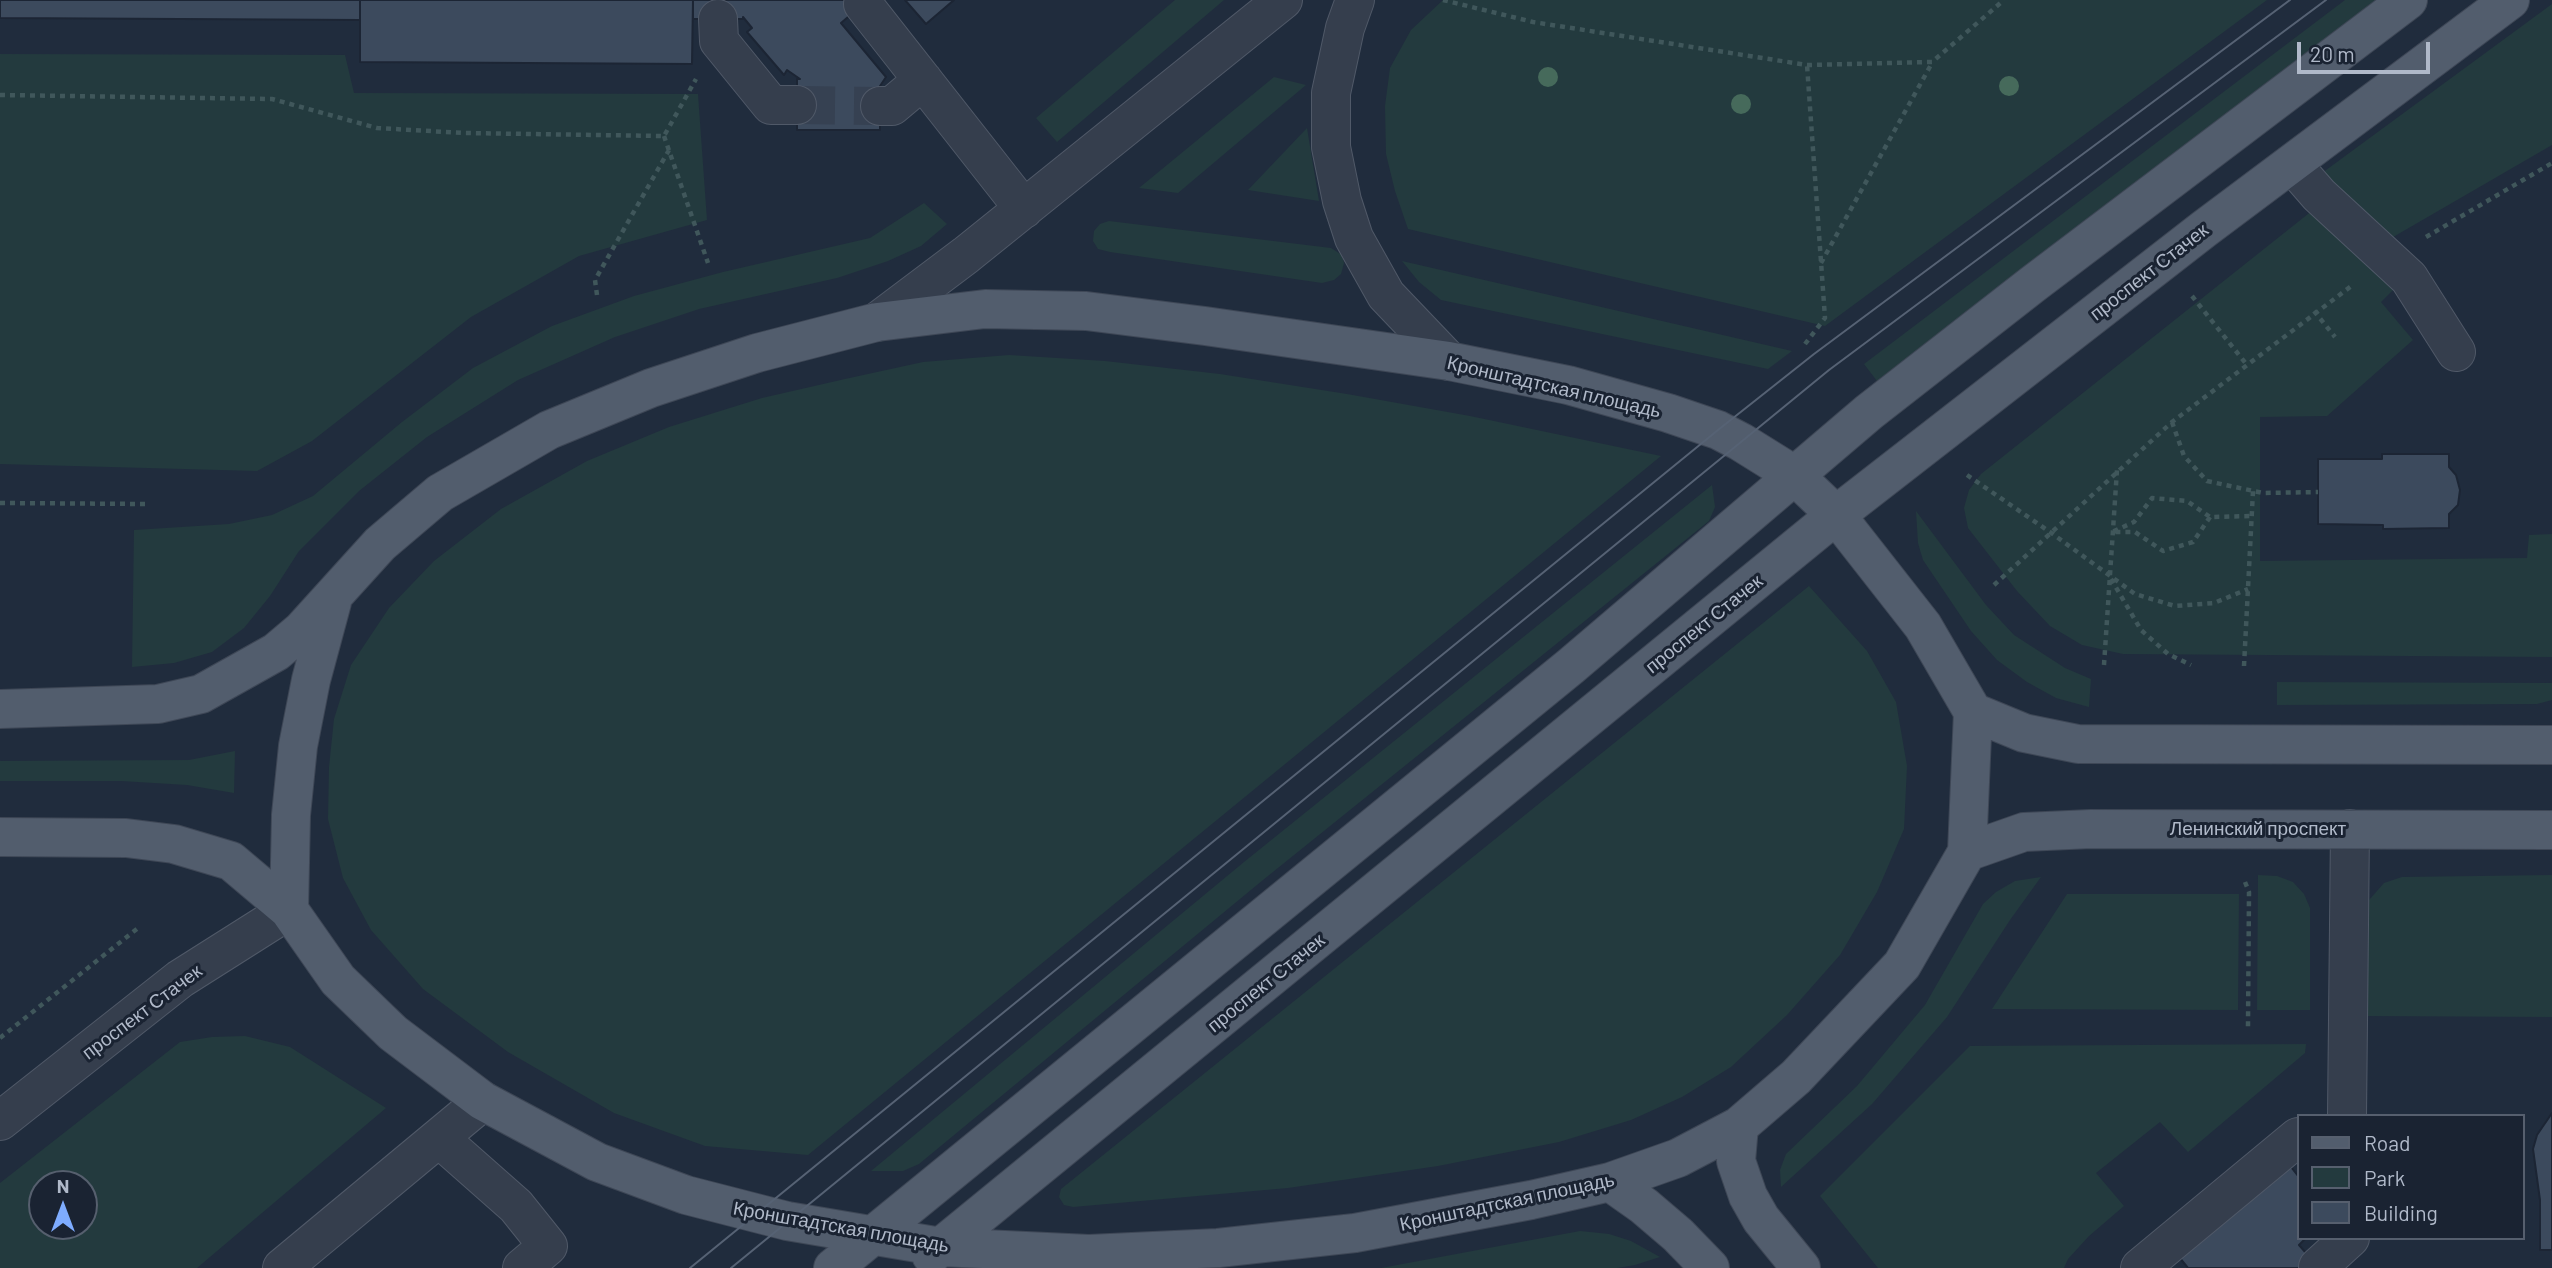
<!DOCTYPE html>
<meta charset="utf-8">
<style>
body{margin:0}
#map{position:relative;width:2552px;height:1268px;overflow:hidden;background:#202c3d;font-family:Barlow,sans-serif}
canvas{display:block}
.legend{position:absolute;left:2297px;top:1114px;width:228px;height:126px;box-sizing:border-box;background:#1a2332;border:2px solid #565f6e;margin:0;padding:9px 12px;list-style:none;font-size:21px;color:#b0b9c9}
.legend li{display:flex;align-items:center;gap:14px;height:35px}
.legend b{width:35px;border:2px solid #565f6e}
.north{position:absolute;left:28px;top:1170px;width:70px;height:70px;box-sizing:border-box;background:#1a2332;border:2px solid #565f6e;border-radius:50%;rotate:0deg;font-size:19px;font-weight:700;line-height:28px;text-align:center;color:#b0b9c9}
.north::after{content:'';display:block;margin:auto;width:24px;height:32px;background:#7eacff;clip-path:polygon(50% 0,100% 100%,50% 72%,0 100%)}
.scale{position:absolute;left:2297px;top:42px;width:133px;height:32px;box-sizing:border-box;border:4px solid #b0b9c9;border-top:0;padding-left:9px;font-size:21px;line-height:24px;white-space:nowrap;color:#b0b9c9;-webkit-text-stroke:5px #1a2332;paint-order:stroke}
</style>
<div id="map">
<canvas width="2552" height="1268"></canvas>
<ul class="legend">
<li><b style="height:9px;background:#525d6d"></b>Road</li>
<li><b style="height:19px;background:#233a3e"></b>Park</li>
<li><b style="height:19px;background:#3c4a5d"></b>Building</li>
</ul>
<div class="north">N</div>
<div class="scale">20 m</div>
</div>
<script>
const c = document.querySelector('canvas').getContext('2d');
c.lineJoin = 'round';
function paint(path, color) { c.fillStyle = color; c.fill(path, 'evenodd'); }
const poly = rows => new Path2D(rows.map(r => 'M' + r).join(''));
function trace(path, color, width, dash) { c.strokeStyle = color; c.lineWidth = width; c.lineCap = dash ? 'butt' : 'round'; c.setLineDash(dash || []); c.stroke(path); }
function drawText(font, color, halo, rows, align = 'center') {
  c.font = font + ' Barlow,sans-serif'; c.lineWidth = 6; c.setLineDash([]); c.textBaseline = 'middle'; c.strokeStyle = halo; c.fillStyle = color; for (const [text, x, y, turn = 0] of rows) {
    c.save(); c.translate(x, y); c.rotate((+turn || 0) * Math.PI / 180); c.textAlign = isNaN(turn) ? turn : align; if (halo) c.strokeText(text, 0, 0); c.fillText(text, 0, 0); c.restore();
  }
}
paint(poly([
 [1175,0,1224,0,1057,142,1036,118],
 [1443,0,2267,0,1825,326,1408,229,1395,191,1386,154,1385,106,1390,68,1411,30],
 [2345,0,2381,0,1877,381,1864,364],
 [2552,4,2552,145,2388,240,2322,173],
 [0,54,345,55,354,93,698,94,707,220,579,256,471,317,312,441,257,471,0,464],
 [1274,77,1306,85,1178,193,1139,188],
 [1307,128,1319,201,1248,190],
 [924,203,947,224,921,246,888,261,837,278,699,309,615,337,518,380,427,437,359,491,299,551,270,596,244,628,212,652,174,663,132,667,134,530,229,524,272,515,313,496,402,422,473,368,552,326,634,296,723,272,870,238],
 [2313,210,2397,286,2381,302,2413,340,2327,416,2260,417,2260,561,2527,558,2529,535,2552,534,2552,657,2123,654,2082,645,2050,626,2017,591,1968,528,1964,508,1969,490,1981,474],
 [1109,221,1331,248,1342,255,1344,263,1341,274,1334,280,1322,283,1110,252,1098,249,1093,241,1094,231,1100,224],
 [1402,261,1792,351,1768,369,1441,300,1419,282],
 [1009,355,1105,361,1220,374,1347,394,1470,416,1661,456,808,1155,705,1146,614,1113,508,1052,423,989,371,930,343,878,328,819,329,767,334,719,351,665,389,608,434,561,501,509,587,461,669,427,762,398,845,379,923,362],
 [1712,485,1715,507,1709,521,1263,880,919,1164,903,1171,871,1171,1244,862],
 [1916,511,1986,605,2014,635,2065,668,2091,679,2089,707,2056,698,2027,682,1997,660,1971,631,1923,560,1918,543],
 [1809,586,1867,651,1896,702,1907,766,1904,829,1877,892,1840,955,1787,1015,1731,1067,1682,1097,1631,1120,1559,1142,1438,1166,1288,1188,1073,1207,1064,1205,1059,1197,1061,1189],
 [2277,682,2552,683,2552,700,2537,704,2277,705],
 [235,751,234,793,187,785,121,781,0,781,0,761,189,760],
 [2258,875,2277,876,2293,882,2304,894,2310,908,2310,1010,2257,1010],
 [2552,875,2552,1017,2362,1016,2362,908,2384,883,2402,877],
 [2041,877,2010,920,1947,1017,1872,1104,1781,1187,1780,1170,1786,1154,1857,1086,1925,1005,1983,904,1996,892,2015,881],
 [2067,894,2239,894,2238,1010,1992,1009],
 [245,1036,290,1047,386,1108,197,1268,0,1268,0,1183,180,1042,212,1037],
 [42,1184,84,1184,84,1226,42,1226],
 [2306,1044,2305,1053,2188,1152,2160,1122,2096,1173,2124,1206,2089,1236,2068,1259,2064,1268,1878,1268,1820,1196,1970,1046],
 [1580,1231,1609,1234,1631,1241,1660,1257,1635,1265,1617,1268,1381,1268]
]), '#233a3e');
const building = poly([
 [0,0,360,0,360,20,0,18,0,0],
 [360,0,693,0,692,64,360,62,360,0],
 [693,0,868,0,841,23,886,77,880,86,880,130,797,130,797,79,800,79,787,70,784,75,747,32,752,28,743,17,743,19,693,19,693,0],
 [905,0,954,0,926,24,905,0],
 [2382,454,2449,454,2449,467,2456,475,2460,490,2458,505,2449,514,2449,528,2383,529,2383,525,2318,524,2318,459,2382,459,2382,454],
 [2552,1113,2552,1250,2540,1250,2540,1200,2533,1149,2537,1135,2552,1113],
 [2288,1163,2298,1176,2298,1238,2306,1238,2299,1245,2319,1268,2188,1268,2179,1257,2288,1163]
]);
paint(building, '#3c4a5d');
trace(building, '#1c2534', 2);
trace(poly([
 [797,105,880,106]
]), '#364152', 38, [38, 19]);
const minor = poly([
 [1355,0,1345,28,1331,93,1331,147,1342,201,1354,238,1386,295,1449,361],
 [863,4,1024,209],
 [718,19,719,41,771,105,797,105],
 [880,106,892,106,923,80],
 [2292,164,2319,195,2409,278,2456,352],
 [877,322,966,255,1283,0],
 [2347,1116,2350,829],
 [0,1121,180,979,289,910],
 [439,1138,516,1206,548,1246,522,1268],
 [2318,1267,2350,1238],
 [282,1268,483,1101],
 [2140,1268,2298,1137]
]);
const major = poly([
 [0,709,158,704,201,694,276,652,302,630,380,544,440,493,549,430,651,388,757,353,877,322,985,309,1086,311,1205,326,1449,361,1568,385,1668,413,1718,430,1741,442,1794,475,1836,515,1923,626,1973,712,1967,852,1902,965,1796,1077,1739,1126,1678,1158,1610,1182,1531,1200,1355,1233,1218,1248,1089,1254,941,1247,787,1221,686,1195,597,1162,483,1101,393,1033,338,980,289,910,231,861,174,844,126,838,0,837],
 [1973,712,2024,733,2078,744,2552,745],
 [1967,852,2024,832,2091,829,2552,830],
 [289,910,291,815,298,746,311,680,332,602],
 [1739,1126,1736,1161,1748,1196,1761,1219,1801,1268],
 [1610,1182,1644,1206,1678,1235,1710,1268],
 [931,1255,1836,515,2204,229,2510,0],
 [833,1268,1571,666,1869,412,2033,284,2408,0]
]);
trace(minor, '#505968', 40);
trace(major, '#3e4756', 40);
trace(poly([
 [1443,0,1533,22,1807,65,1932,62,2004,0],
 [0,95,272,99,377,128,464,133,664,136,696,79],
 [664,136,708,263],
 [2426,237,2552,163],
 [1821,263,1932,63],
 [597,295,595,280,669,150],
 [2192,296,2247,365],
 [2314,311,2335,337],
 [1805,344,1825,318,1807,65],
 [2172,422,2184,456,2207,481,2263,493,2318,492],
 [1967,475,2050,532,2135,594,2175,606,2214,603,2248,589],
 [0,503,147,504],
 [2210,517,2193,542,2163,551,2135,532,2112,532,2134,522,2152,498,2187,501,2210,517,2252,516],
 [2111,579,2141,630,2168,654,2191,665],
 [1994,585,2172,422,2354,284],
 [2104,665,2117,470],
 [2244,666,2253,491],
 [2245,882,2249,892,2248,1027],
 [0,1038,138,928]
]), '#40575b', 4.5, [5, 5]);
trace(minor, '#353e4d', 38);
trace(major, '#525d6d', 38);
trace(poly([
 [690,1268,1718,430,1814,354,2290,0],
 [731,1268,1829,370,2326,0]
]), '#566274', 2);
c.fillStyle = '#466a5b';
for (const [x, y] of [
 [1548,77],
 [2009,86],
 [1741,104]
]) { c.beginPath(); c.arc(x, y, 10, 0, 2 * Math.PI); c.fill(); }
drawText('19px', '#b0b9c9', '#1a2332', [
 ["проспект Стачек",2149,272,-38],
 ["Кронштадтская площадь",1554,387,13],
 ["проспект Стачек",1704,624,-39],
 ["Ленинский проспект",2258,829],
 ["проспект Стачек",1266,983,-39],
 ["проспект Стачек",142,1012,-37],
 ["Кронштадтская площадь",1507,1202,-12],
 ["Кронштадтская площадь",841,1227,10]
]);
</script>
